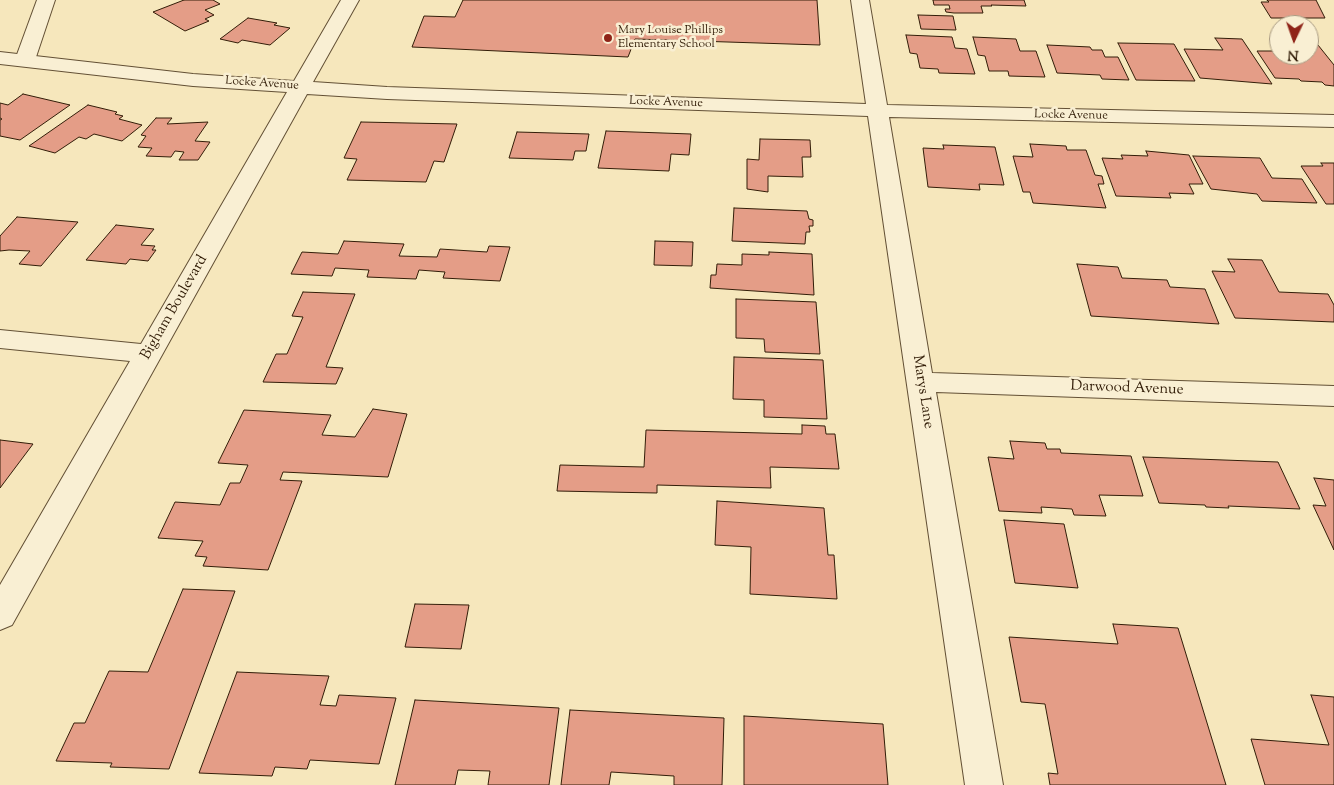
<!DOCTYPE html>
<style>
body{margin:0}
#map{position:relative;width:1334px;height:785px;overflow:hidden;background:#f6e7bc;font-family:"Sorts Mill Goudy",serif}
canvas{display:block}
.north{position:absolute;left:1269px;top:15px;width:50px;height:50px;box-sizing:border-box;background:#f9efd3;border:1px solid #a99b82;border-radius:50%;rotate:183deg;font-size:14px;font-weight:700;line-height:20px;text-align:center;color:#321d08}
.north::after{content:'';display:block;margin:auto;width:18px;height:22px;background:#8f2418;clip-path:polygon(50% 0,100% 100%,50% 72%,0 100%)}
</style>
<div id="map">
<canvas width="1334" height="785"></canvas>
<div class="north">N</div>
</div>
<script>
const c = document.querySelector('canvas').getContext('2d');
c.lineJoin = 'round';
function paint(path, color) { c.fillStyle = color; c.fill(path, 'evenodd'); }
const poly = rows => new Path2D(rows.map(r => 'M' + r).join(''));
function trace(path, color, width, dash) { c.strokeStyle = color; c.lineWidth = width; c.lineCap = dash ? 'butt' : 'round'; c.setLineDash(dash || []); c.stroke(path); }
function drawText(font, color, halo, rows, align = 'center') {
  c.font = font + ' "Sorts Mill Goudy",serif'; c.lineWidth = 5; c.setLineDash([]); c.textBaseline = 'middle'; c.strokeStyle = halo; c.fillStyle = color; for (const [text, x, y, turn = 0] of rows) {
    c.save(); c.translate(x, y); c.rotate((+turn || 0) * Math.PI / 180); c.textAlign = isNaN(turn) ? turn : align; if (halo) c.strokeText(text, 0, 0); c.fillText(text, 0, 0); c.restore();
  }
}
const building = poly([
 [184,0,213,0,220,4,205,10,214,15,205,19,209,21,185,31,153,12,184,0],
 [463,0,817,0,820,45,635,39,628,57,412,47,424,16,455,17,463,0],
 [933,0,1024,0,1026,6,991,5,992,6,981,6,983,13,954,13,946,12,945,9,950,9,949,5,934,5,933,0],
 [1267,0,1316,0,1325,18,1271,18,1261,2,1269,2,1267,0],
 [918,15,953,16,956,30,921,29,918,15],
 [248,18,277,23,274,25,290,28,270,45,242,40,238,43,220,39,248,18],
 [906,35,952,37,955,48,967,49,975,74,939,73,938,69,920,68,917,54,910,53,906,35],
 [973,37,1016,39,1020,51,1036,51,1045,77,1009,76,1008,71,989,71,985,56,978,55,973,37],
 [1215,38,1242,39,1272,84,1200,78,1184,49,1223,50,1215,38],
 [1118,43,1174,44,1195,81,1136,80,1118,43],
 [1047,45,1090,47,1092,50,1102,50,1105,57,1118,57,1129,80,1102,79,1100,75,1057,73,1047,45],
 [1309,45,1318,45,1334,65,1334,86,1325,85,1322,82,1301,81,1299,79,1275,78,1257,51,1279,51,1279,55,1309,55,1309,45],
 [23,94,70,105,20,140,0,136,0,120,2,119,0,118,0,103,8,105,23,94],
 [88,105,117,112,115,114,123,116,119,119,142,125,122,141,94,134,86,139,79,137,55,153,29,146,88,105],
 [156,118,172,118,167,124,208,122,195,141,210,142,198,160,179,160,184,152,175,151,171,157,146,156,152,148,138,147,146,136,141,135,156,118],
 [361,122,457,124,444,162,434,161,426,182,347,180,357,159,344,158,361,122],
 [606,131,691,134,689,155,671,154,669,171,598,168,606,131],
 [517,132,589,134,586,151,575,151,573,160,509,158,517,132],
 [760,139,810,140,811,157,802,157,803,177,768,176,768,192,747,189,747,159,759,160,760,139],
 [1030,144,1066,146,1067,150,1086,150,1095,175,1102,176,1104,184,1098,184,1106,208,1033,203,1030,192,1023,192,1013,156,1033,157,1030,144],
 [943,145,995,147,1004,185,979,184,980,190,928,187,923,148,944,149,943,145],
 [1146,151,1189,155,1203,184,1189,184,1194,194,1169,193,1171,198,1116,196,1102,158,1123,159,1121,155,1148,156,1146,151],
 [1193,156,1260,158,1272,178,1302,179,1317,203,1262,201,1257,194,1211,189,1193,156],
 [1321,163,1334,163,1334,204,1326,204,1301,166,1323,166,1321,163],
 [734,208,807,211,809,219,813,220,813,226,809,226,810,232,806,232,805,244,732,241,734,208],
 [17,217,78,222,41,266,19,264,30,251,9,250,0,251,0,236,17,217],
 [116,225,154,229,141,245,155,246,152,250,156,250,148,261,130,259,126,264,86,260,116,225],
 [344,241,404,244,399,256,437,257,440,249,487,252,489,246,510,247,500,281,443,278,445,272,419,270,416,279,367,277,369,270,335,268,332,276,291,274,302,252,338,254,344,241],
 [655,241,693,242,692,266,654,265,655,241],
 [769,252,812,254,814,295,710,288,711,275,716,275,717,264,742,265,742,254,769,255,769,252],
 [1228,259,1262,260,1279,292,1328,294,1334,305,1334,322,1235,318,1212,271,1235,272,1228,259],
 [1077,264,1118,267,1122,278,1167,280,1170,287,1205,289,1219,324,1091,316,1077,264],
 [303,292,355,294,326,367,343,368,336,384,263,382,276,354,287,354,303,317,292,316,303,292],
 [736,299,816,302,820,354,765,352,764,339,736,338,736,299],
 [734,357,823,360,827,419,764,417,764,400,733,399,734,357],
 [373,409,407,414,388,477,283,472,280,480,302,481,268,570,203,566,207,557,195,556,203,541,158,538,175,502,220,505,230,483,240,483,248,465,218,463,244,410,331,415,322,435,355,437,373,409],
 [802,425,825,426,826,434,835,434,839,469,770,467,771,488,657,485,657,493,557,491,560,465,644,467,646,430,802,434,802,425],
 [0,440,33,444,0,488,0,440],
 [1010,441,1045,443,1047,449,1060,449,1061,453,1131,456,1143,496,1099,495,1106,516,1074,515,1072,509,1041,507,1042,513,999,511,988,457,1014,459,1010,441],
 [1143,457,1278,462,1300,509,1228,506,1229,508,1206,507,1205,505,1159,503,1143,457],
 [1314,478,1334,480,1334,550,1313,505,1326,506,1314,478],
 [717,501,824,508,828,555,834,555,837,599,750,594,751,547,715,545,717,501],
 [1004,520,1064,524,1078,588,1015,583,1004,520],
 [183,589,235,591,169,769,110,767,112,763,56,761,74,723,85,723,109,671,148,672,183,589],
 [415,604,469,605,461,649,405,647,415,604],
 [1113,624,1178,628,1226,785,1050,785,1048,773,1058,774,1045,704,1021,702,1009,637,1118,644,1113,624],
 [237,672,329,676,320,705,336,706,339,695,396,698,379,764,310,760,307,769,275,767,272,776,199,773,237,672],
 [1311,695,1334,697,1334,785,1265,785,1251,739,1329,745,1311,695],
 [415,700,559,708,549,785,488,785,490,771,458,770,455,785,395,785,415,700],
 [570,710,724,718,722,785,674,785,674,776,611,772,609,785,561,785,570,710],
 [744,716,883,724,888,785,744,785,744,716]
]);
paint(building, '#e49d87');
trace(building, '#321d08', 1);
const minor = poly([
 [341,0,359,0,313,82,387,87,866,104,851,0,869,0,887,105,1334,115,1334,127,889,117,932,373,1334,386,1334,406,936,392,1003,785,965,785,868,116,387,99,307,94,12,625,0,630,0,585,130,361,0,348,0,330,141,344,287,92,193,86,0,64,0,52,193,74,294,81,341,0]
]);
const tertiary = poly([
 [37,0,55,0,35,60,32,64,25,66,18,64,15,60,37,0]
]);
trace(minor, '#635035', 2);
trace(tertiary, '#635035', 2);
paint(minor, '#f9efd3');
paint(tertiary, '#f9efd3');
for (const [x, y, r, color] of [
 [608,38,5,"#8f2418"]
]) { const dot = new Path2D(); dot.arc(x, y, r, 0, 2 * Math.PI); c.fillStyle = color; c.fill(dot); trace(dot, '#f9efd3', 2); }
drawText('12px', '#321d08', '#f9efd3', [
 ["Mary Louise Phillips",618,31],
 ["Elementary School",618,45]
], 'left');
drawText('12px', '#321d08', '#f9efd3', [
 ["Locke Avenue",262,84,4],
 ["Locke Avenue",666,103,2],
 ["Locke Avenue",1071,116,1]
]);
drawText('15px', '#321d08', '#f9efd3', [
 ["Bigham Boulevard",175,308,-60],
 ["Darwood Avenue",1127,389,2],
 ["Marys Lane",922,392,81]
]);
</script>
